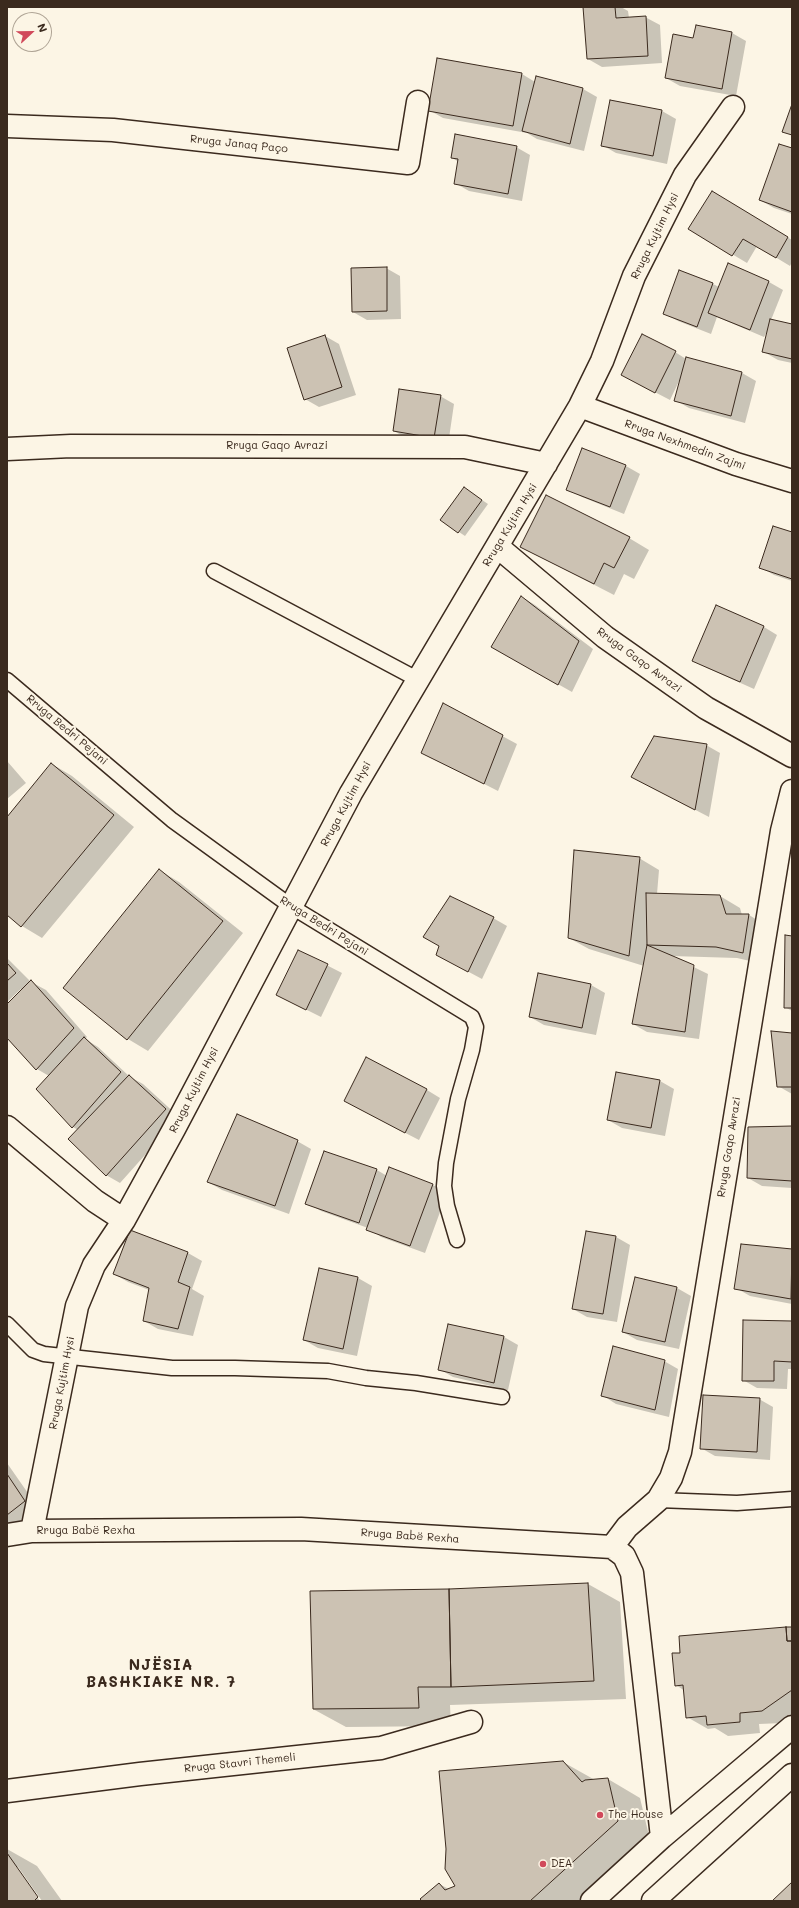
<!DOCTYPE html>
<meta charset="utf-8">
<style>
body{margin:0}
#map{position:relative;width:799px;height:1908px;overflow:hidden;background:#fcf5e5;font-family:Mali,sans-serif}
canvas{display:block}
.frame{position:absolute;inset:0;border:8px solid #3b2a1e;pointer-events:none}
.north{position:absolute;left:12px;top:12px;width:40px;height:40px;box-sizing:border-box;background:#fcf5e5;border:1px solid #afa495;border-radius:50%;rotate:68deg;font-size:11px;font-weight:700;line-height:16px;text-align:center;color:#3b2a1e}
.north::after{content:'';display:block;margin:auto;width:14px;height:18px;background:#d1495b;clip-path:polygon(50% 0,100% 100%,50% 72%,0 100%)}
</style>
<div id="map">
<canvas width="799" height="1908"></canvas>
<div class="frame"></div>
<div class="north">N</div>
</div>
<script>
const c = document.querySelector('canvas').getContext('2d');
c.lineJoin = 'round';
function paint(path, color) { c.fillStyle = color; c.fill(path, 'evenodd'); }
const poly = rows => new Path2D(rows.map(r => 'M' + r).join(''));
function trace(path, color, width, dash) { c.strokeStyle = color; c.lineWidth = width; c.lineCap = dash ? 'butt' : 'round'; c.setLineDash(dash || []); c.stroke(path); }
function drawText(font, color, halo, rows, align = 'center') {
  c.font = font + ' Mali,sans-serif'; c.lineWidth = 4; c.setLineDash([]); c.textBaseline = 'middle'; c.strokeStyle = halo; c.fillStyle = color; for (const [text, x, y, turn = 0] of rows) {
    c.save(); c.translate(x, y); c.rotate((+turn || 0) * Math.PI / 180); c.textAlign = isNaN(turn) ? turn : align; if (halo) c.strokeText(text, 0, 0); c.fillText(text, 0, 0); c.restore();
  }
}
paint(poly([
 [584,7,621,7,628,11,629,18,645,17,660,25,662,63,602,67,588,59],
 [697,26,732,33,746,41,736,96,680,86,666,78,694,39],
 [438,59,522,74,535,82,536,77,583,89,597,97,584,151,537,139,527,133,443,118,429,110],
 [611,101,662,111,676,119,667,164,616,153,602,145],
 [516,147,530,155,522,201,469,191,455,183,459,162,452,158],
 [792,149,792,214,774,208,760,200],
 [726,200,792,240,792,262,790,266,757,246,747,263,690,229],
 [728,265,769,282,783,290,771,320,792,325,792,363,778,360,764,352,769,328,764,337,717,317,711,334,678,321,664,313,713,284,719,287],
 [386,268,400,276,401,319,367,320,353,312],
 [325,336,339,344,356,395,319,407,305,399],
 [675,352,686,359,742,373,756,381,745,423,689,408,675,400,680,379,670,400,622,375],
 [440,396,454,404,448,445,408,439,394,431],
 [583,450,626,466,640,474,624,514,582,497,568,489],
 [464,488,488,504,465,536,459,532],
 [792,533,792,581,774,575,760,567],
 [629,538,649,550,634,579,624,574,614,595,521,547],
 [522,597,535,605,593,649,572,692,492,647],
 [764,627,777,635,754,689,707,668,693,660],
 [443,704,517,744,498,791,423,753],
 [706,745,720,753,709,817,632,777],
 [7,761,26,783,7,799],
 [52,764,72,776,134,827,42,938,22,926,7,914,7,818],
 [639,858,659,870,657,894,720,896,740,908,742,915,749,915,769,927,763,964,737,958,671,956,708,974,699,1039,647,1032,633,1024,644,966,589,949,569,938],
 [159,870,179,882,243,933,148,1051,128,1039,64,988],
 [493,918,507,926,482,979,437,955],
 [792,937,792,1011,785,1007],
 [299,951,342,973,321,1017,277,995],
 [7,958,31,982,46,990,87,1037,85,1039,98,1047,130,1077,143,1084,179,1117,120,1183,106,1175,78,1130,73,1127,49,1076,37,1069,7,1037,7,1005,22,990,21,989,7,1002],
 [591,985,605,993,596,1035,544,1025,530,1017],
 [792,1034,792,1094,778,1086],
 [660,1081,674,1089,665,1136,622,1128,608,1120],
 [427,1090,440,1098,419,1140,359,1109],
 [792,1127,792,1188,762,1186,748,1178],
 [297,1141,311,1149,289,1214,222,1190,208,1182],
 [325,1152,377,1170,387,1176,390,1168,433,1185,447,1193,425,1253,381,1237,368,1228,321,1211,307,1203],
 [587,1232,616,1237,630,1245,617,1322,587,1317,573,1309],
 [742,1245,792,1250,792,1304,750,1296,736,1288],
 [188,1253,202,1261,192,1289,204,1296,193,1336,158,1329,144,1321,149,1290,128,1282,114,1274],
 [320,1270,358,1278,372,1286,357,1356,318,1348,304,1340],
 [677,1288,691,1296,679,1349,637,1340,623,1332],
 [792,1322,792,1369,788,1369,787,1389,757,1388,743,1380],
 [504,1337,518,1345,508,1390,453,1377,439,1369],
 [664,1361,678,1369,669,1417,616,1404,602,1395],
 [759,1399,773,1407,770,1460,715,1456,701,1448],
 [7,1463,39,1509,7,1533],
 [588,1584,620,1602,626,1699,450,1705,451,1726,346,1727,313,1709,449,1590],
 [792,1628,792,1716,783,1723,759,1724,760,1733,728,1736,715,1728,708,1729,687,1717,685,1691,676,1685,681,1654],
 [563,1762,595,1780,608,1779,640,1798,650,1840,583,1901,423,1901,439,1884,449,1889,457,1887],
 [7,1849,37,1866,62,1901,42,1901,18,1867,16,1867,40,1901,7,1901]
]), '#0003');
const building = poly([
 [583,7,615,7,616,18,646,16,648,56,587,59,583,7],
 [696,25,732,32,722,89,665,78,673,34,693,38,696,25],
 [437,58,522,73,513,126,428,111,437,58],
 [536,76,583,88,570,144,522,131,536,76],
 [610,100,662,110,653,156,601,146,610,100],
 [792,104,792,135,782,132,792,104],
 [455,134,517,146,508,194,454,184,458,159,451,158,455,134],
 [779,144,792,148,792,212,759,200,779,144],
 [712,191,788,237,776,258,743,239,732,256,688,229,712,191],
 [728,263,769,281,750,330,708,313,728,263],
 [387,267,387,311,352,312,351,268,387,267],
 [679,270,713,283,697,327,663,314,679,270],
 [770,319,792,324,792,359,762,352,770,319],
 [642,334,676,351,655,393,621,375,642,334],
 [325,335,342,387,304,400,287,348,325,335],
 [686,357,742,372,731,416,674,401,686,357],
 [399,389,441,395,434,438,393,431,399,389],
 [582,448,626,465,610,507,566,490,582,448],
 [464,487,482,500,458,533,440,520,464,487],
 [546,495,630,537,614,568,604,563,594,584,520,547,546,495],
 [773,526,792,532,792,579,759,568,773,526],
 [521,596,579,641,558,685,491,647,521,596],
 [716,605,764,626,740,682,692,661,716,605],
 [443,703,503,735,484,784,421,753,443,703],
 [654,736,707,744,695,810,631,777,654,736],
 [51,763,114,815,21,927,7,915,7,817,51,763],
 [574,850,640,857,629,956,568,938,574,850],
 [159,869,223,921,127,1040,63,988,159,869],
 [646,893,720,895,726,914,749,914,743,953,716,947,647,945,646,893],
 [450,896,494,917,468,972,436,955,439,946,423,937,450,896],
 [785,935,792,936,792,1008,784,1008,785,935],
 [647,945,694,965,685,1032,632,1024,647,945],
 [298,950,328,964,306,1010,276,995,298,950],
 [7,963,16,973,7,981,7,963],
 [538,973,591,984,582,1028,529,1017,538,973],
 [31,980,74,1028,36,1070,7,1038,7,1004,31,980],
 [771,1031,792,1033,792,1087,777,1087,771,1031],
 [84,1037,121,1072,72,1128,36,1089,84,1037],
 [366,1057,427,1089,405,1133,344,1101,366,1057],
 [616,1072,660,1080,651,1128,607,1120,616,1072],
 [129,1075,166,1109,106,1176,68,1139,129,1075],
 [237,1114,298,1140,275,1206,207,1182,237,1114],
 [792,1126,792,1181,747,1178,748,1127,792,1126],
 [324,1151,377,1169,359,1223,305,1204,324,1151],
 [389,1167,433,1184,410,1246,366,1230,389,1167],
 [130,1230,188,1252,178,1282,190,1287,178,1329,143,1321,149,1288,113,1274,130,1230],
 [586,1231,616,1236,603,1314,572,1309,586,1231],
 [741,1244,792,1249,791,1299,734,1289,741,1244],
 [319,1268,358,1277,343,1349,303,1340,319,1268],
 [635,1277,677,1287,665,1342,622,1332,635,1277],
 [743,1320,792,1321,792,1362,774,1361,774,1381,742,1381,743,1320],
 [448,1324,504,1336,494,1383,438,1370,448,1324],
 [613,1346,665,1360,655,1410,601,1396,613,1346],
 [703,1395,760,1398,757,1452,700,1449,703,1395],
 [7,1474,25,1501,7,1515,7,1474],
 [588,1583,594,1681,451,1687,449,1589,588,1583],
 [449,1589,451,1687,418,1687,419,1708,313,1709,310,1591,449,1589],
 [786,1627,787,1641,792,1641,792,1690,762,1711,740,1713,740,1722,707,1725,706,1716,686,1718,683,1685,675,1686,672,1653,680,1653,679,1636,786,1627],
 [786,1627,792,1627,792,1641,787,1641,786,1627],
 [563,1761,582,1782,585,1780,608,1778,618,1821,530,1901,422,1901,420,1899,439,1883,445,1890,455,1886,445,1869,446,1849,439,1771,563,1761],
 [7,1853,38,1897,34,1901,7,1901,7,1853],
 [792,1882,792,1901,772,1901,792,1882]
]);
paint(building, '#ccc2b3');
trace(building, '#3b2a1e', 1);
const service = poly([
 [214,571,417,679],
 [7,680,172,820,292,907,472,1017,476,1027,472,1050,458,1099,446,1163,444,1186,447,1206,457,1240],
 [7,1324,33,1350,44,1354,172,1368,235,1368,328,1371,366,1378,416,1383,502,1397],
 [658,1500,737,1503,792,1499]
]);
const minor = poly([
 [7,126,113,130,408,163,418,102],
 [580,406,736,464,792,481],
 [7,449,71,446,465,447,546,464],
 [498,547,605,637,706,708,792,756],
 [7,1127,95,1201,124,1220],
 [32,1531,77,1306,94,1265,124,1220,174,1129,351,793,580,406,602,361,634,276,685,175,733,107],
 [7,1535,32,1531,301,1529,612,1547],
 [612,1547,627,1527,658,1500,671,1478,680,1452,782,831,792,791],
 [612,1547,624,1556,632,1573,662,1837],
 [7,1791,140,1774,381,1748,471,1722],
 [592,1901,662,1837,792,1727],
 [653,1901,792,1775]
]);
trace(service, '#3b2a1e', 17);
trace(minor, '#3b2a1e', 25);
trace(service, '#fcf5e5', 14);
trace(minor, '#fcf5e5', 22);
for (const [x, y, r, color] of [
 [600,1815,4,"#d1495b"],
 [543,1864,4,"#d1495b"]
]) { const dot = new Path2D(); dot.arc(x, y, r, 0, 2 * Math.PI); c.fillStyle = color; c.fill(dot); trace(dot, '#fcf5e5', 1.5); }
drawText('11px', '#3b2a1e', '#fcf5e5', [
 ["Rruga Janaq Paço",239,144,6],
 ["Rruga Kujtim Hysi",655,236,-64],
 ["Rruga Nexhmedin Zajmi",685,445,20],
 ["Rruga Gaqo Avrazi",277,446],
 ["Rruga Kujtim Hysi",510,525,-59],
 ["Rruga Gaqo Avrazi",639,660,36],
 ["Rruga Bedri Pejani",67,730,40],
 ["Rruga Kujtim Hysi",346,804,-62],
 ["Rruga Bedri Pejani",324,926,32],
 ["Rruga Kujtim Hysi",194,1090,-63],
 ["Rruga Gaqo Avrazi",729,1147,-81],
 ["Rruga Kujtim Hysi",62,1383,-79],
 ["Rruga Babë Rexha",86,1531],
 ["Rruga Babë Rexha",410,1536,4],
 ["Rruga Stavri Themeli",240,1763,-6]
]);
drawText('11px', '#3b2a1e', '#fcf5e5', [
 ["The House",608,1815],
 ["DEA",551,1864]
], 'left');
c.letterSpacing = '1px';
drawText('bold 15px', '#3b2a1e', '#fcf5e5', [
 ["NJËSIA",161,1665],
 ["BASHKIAKE NR. 7",161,1682]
]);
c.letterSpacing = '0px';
</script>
